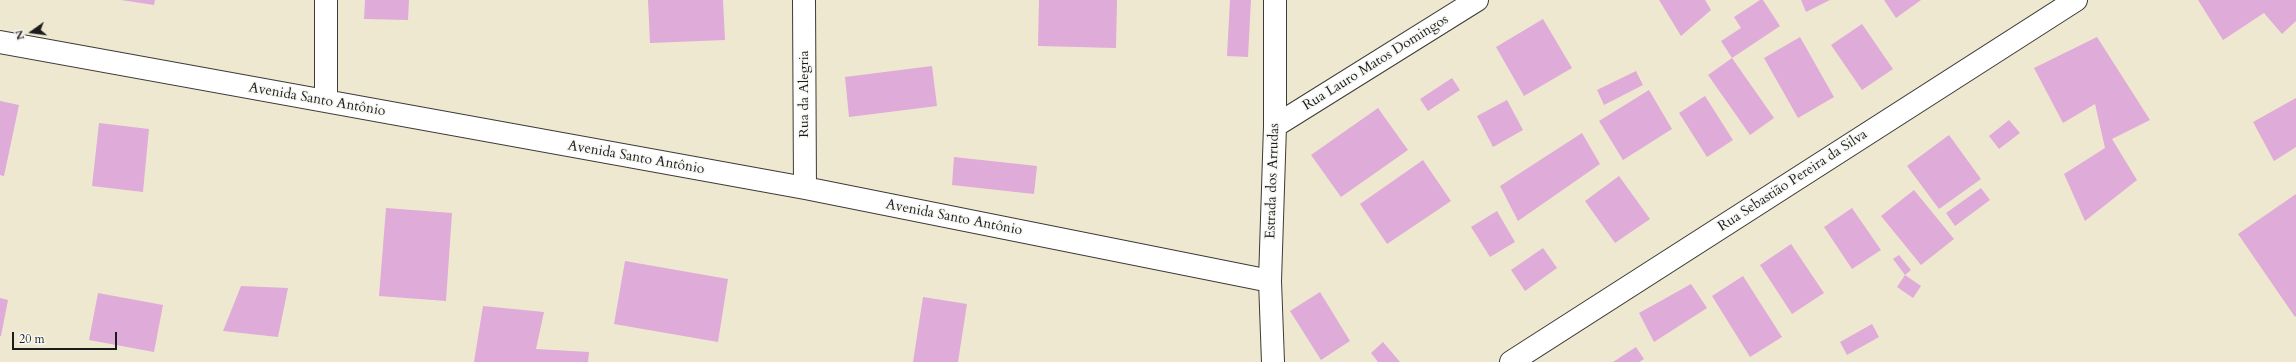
<!DOCTYPE html>
<meta charset="utf-8">
<style>
body{margin:0}
#map{position:relative;width:2296px;height:362px;overflow:hidden;background:#efe8d1;font-family:Cardo,serif}
canvas{display:block}
.north{position:absolute;left:12px;top:12px;width:40px;height:40px;-webkit-text-stroke:3px #f6f6f2;paint-order:stroke;rotate:256deg;font-size:11px;font-weight:700;line-height:16px;text-align:center;color:#1c1c1c}
.north::after{content:'';display:block;margin:auto;width:14px;height:18px;background:#1c1c1c;clip-path:polygon(50% 0,100% 100%,50% 72%,0 100%)}
.scale{position:absolute;left:12px;top:332px;width:105px;height:18px;box-sizing:border-box;border:2px solid #1c1c1c;border-top:0;padding-left:5px;font-size:12px;line-height:14px;white-space:nowrap;color:#1c1c1c;-webkit-text-stroke:3px #f6f6f2;paint-order:stroke}
</style>
<div id="map">
<canvas width="2296" height="362"></canvas>
<div class="north">N</div>
<div class="scale">20 m</div>
</div>
<script>
const c = document.querySelector('canvas').getContext('2d');
c.lineJoin = 'round';
function paint(path, color) { c.fillStyle = color; c.fill(path, 'evenodd'); }
const poly = rows => new Path2D(rows.map(r => 'M' + r).join(''));
function trace(path, color, width, dash) { c.strokeStyle = color; c.lineWidth = width; c.lineCap = dash ? 'butt' : 'round'; c.setLineDash(dash || []); c.stroke(path); }
function drawText(font, color, halo, rows, align = 'center') {
  c.font = font + ' Cardo,serif'; c.lineWidth = 3; c.setLineDash([]); c.textBaseline = 'middle'; c.strokeStyle = halo; c.fillStyle = color; for (const [text, x, y, turn = 0] of rows) {
    c.save(); c.translate(x, y); c.rotate((+turn || 0) * Math.PI / 180); c.textAlign = isNaN(turn) ? turn : align; if (halo) c.strokeText(text, 0, 0); c.fillText(text, 0, 0); c.restore();
  }
}
paint(poly([
 [121,0,155,0,154,5],
 [365,0,409,0,408,20,364,19],
 [648,0,723,0,725,40,650,43],
 [1039,0,1117,0,1116,48,1038,46],
 [1230,0,1251,0,1248,57,1227,56],
 [1659,0,1705,0,1711,10,1681,36],
 [1760,0,1763,0,1780,26,1732,58,1721,41,1741,28,1734,17],
 [1801,0,1830,0,1806,12],
 [1884,0,1921,0,1896,18],
 [2198,0,2296,0,2296,21,2282,34,2264,13,2223,40],
 [1543,19,1572,68,1524,96,1496,47],
 [1862,24,1893,69,1862,90,1831,45],
 [1800,37,1834,97,1798,118,1764,58],
 [2097,37,2150,120,2112,139,2137,180,2085,221,2064,174,2105,148,2095,104,2063,123,2034,68],
 [1732,58,1774,118,1750,135,1708,75],
 [932,66,937,106,849,117,845,77],
 [1636,71,1643,85,1604,105,1597,90],
 [1452,78,1460,90,1428,111,1420,99],
 [1649,90,1672,129,1623,160,1599,121],
 [1705,96,1733,140,1707,157,1679,113],
 [2296,98,2296,147,2274,161,2253,122],
 [1507,100,1523,130,1493,147,1477,116],
 [0,101,19,105,4,176,0,175],
 [1378,108,1408,150,1341,197,1311,155],
 [2009,120,2020,133,1999,149,1989,136],
 [99,123,149,129,143,192,92,186],
 [1582,133,1600,164,1518,221,1500,186],
 [1949,135,1981,179,1939,209,1907,166],
 [954,157,1037,166,1034,194,952,185],
 [1423,160,1451,201,1387,244,1360,204],
 [1619,176,1650,219,1615,243,1585,201],
 [1981,188,1990,200,1955,226,1946,213],
 [1914,190,1954,239,1921,265,1881,216],
 [2296,194,2296,316,2295,317,2238,234],
 [386,208,452,213,446,301,379,296],
 [1852,208,1881,250,1852,269,1824,227],
 [1497,211,1515,242,1490,257,1471,227],
 [1791,244,1824,293,1792,314,1760,265],
 [1543,248,1557,268,1525,291,1511,270],
 [1899,255,1911,270,1905,275,1893,259],
 [625,261,728,279,718,342,614,324],
 [1905,275,1921,286,1913,298,1897,287],
 [1743,276,1782,337,1750,357,1712,296],
 [1691,284,1707,308,1654,342,1639,313],
 [241,286,288,288,278,337,223,331],
 [1320,292,1350,341,1321,360,1290,311],
 [98,293,163,305,154,352,89,340],
 [923,297,967,304,958,362,913,362],
 [0,298,8,300,1,336,0,336],
 [483,306,544,312,536,349,589,352,588,362,474,362],
 [1872,324,1879,337,1847,355,1840,342],
 [1383,342,1400,362,1378,362,1371,353],
 [1636,347,1644,359,1639,362,1613,362]
]), '#dfabd8');
const street = poly([
 [804,0,805,188],
 [0,42,805,188,1270,281],
 [326,101,326,0],
 [1275,126,1477,0],
 [1273,362,1270,281,1275,126,1275,0],
 [1511,362,2076,0]
]);
trace(street, '#3c3b37', 24);
trace(street, '#fff', 22);
drawText('14px', '#1c1c1c', '#f6f6f2', [
 ["Rua Lauro Matos Domingos",1376,63,-32],
 ["Rua da Alegria",805,94,-90],
 ["Avenida Santo Antônio",317,100,10],
 ["Avenida Santo Antônio",636,158,10],
 ["Estrada dos Arrudas",1273,181,-88],
 ["Rua Sebastião Pereira da Silva",1793,181,-33],
 ["Avenida Santo Antônio",954,218,11]
]);
</script>
